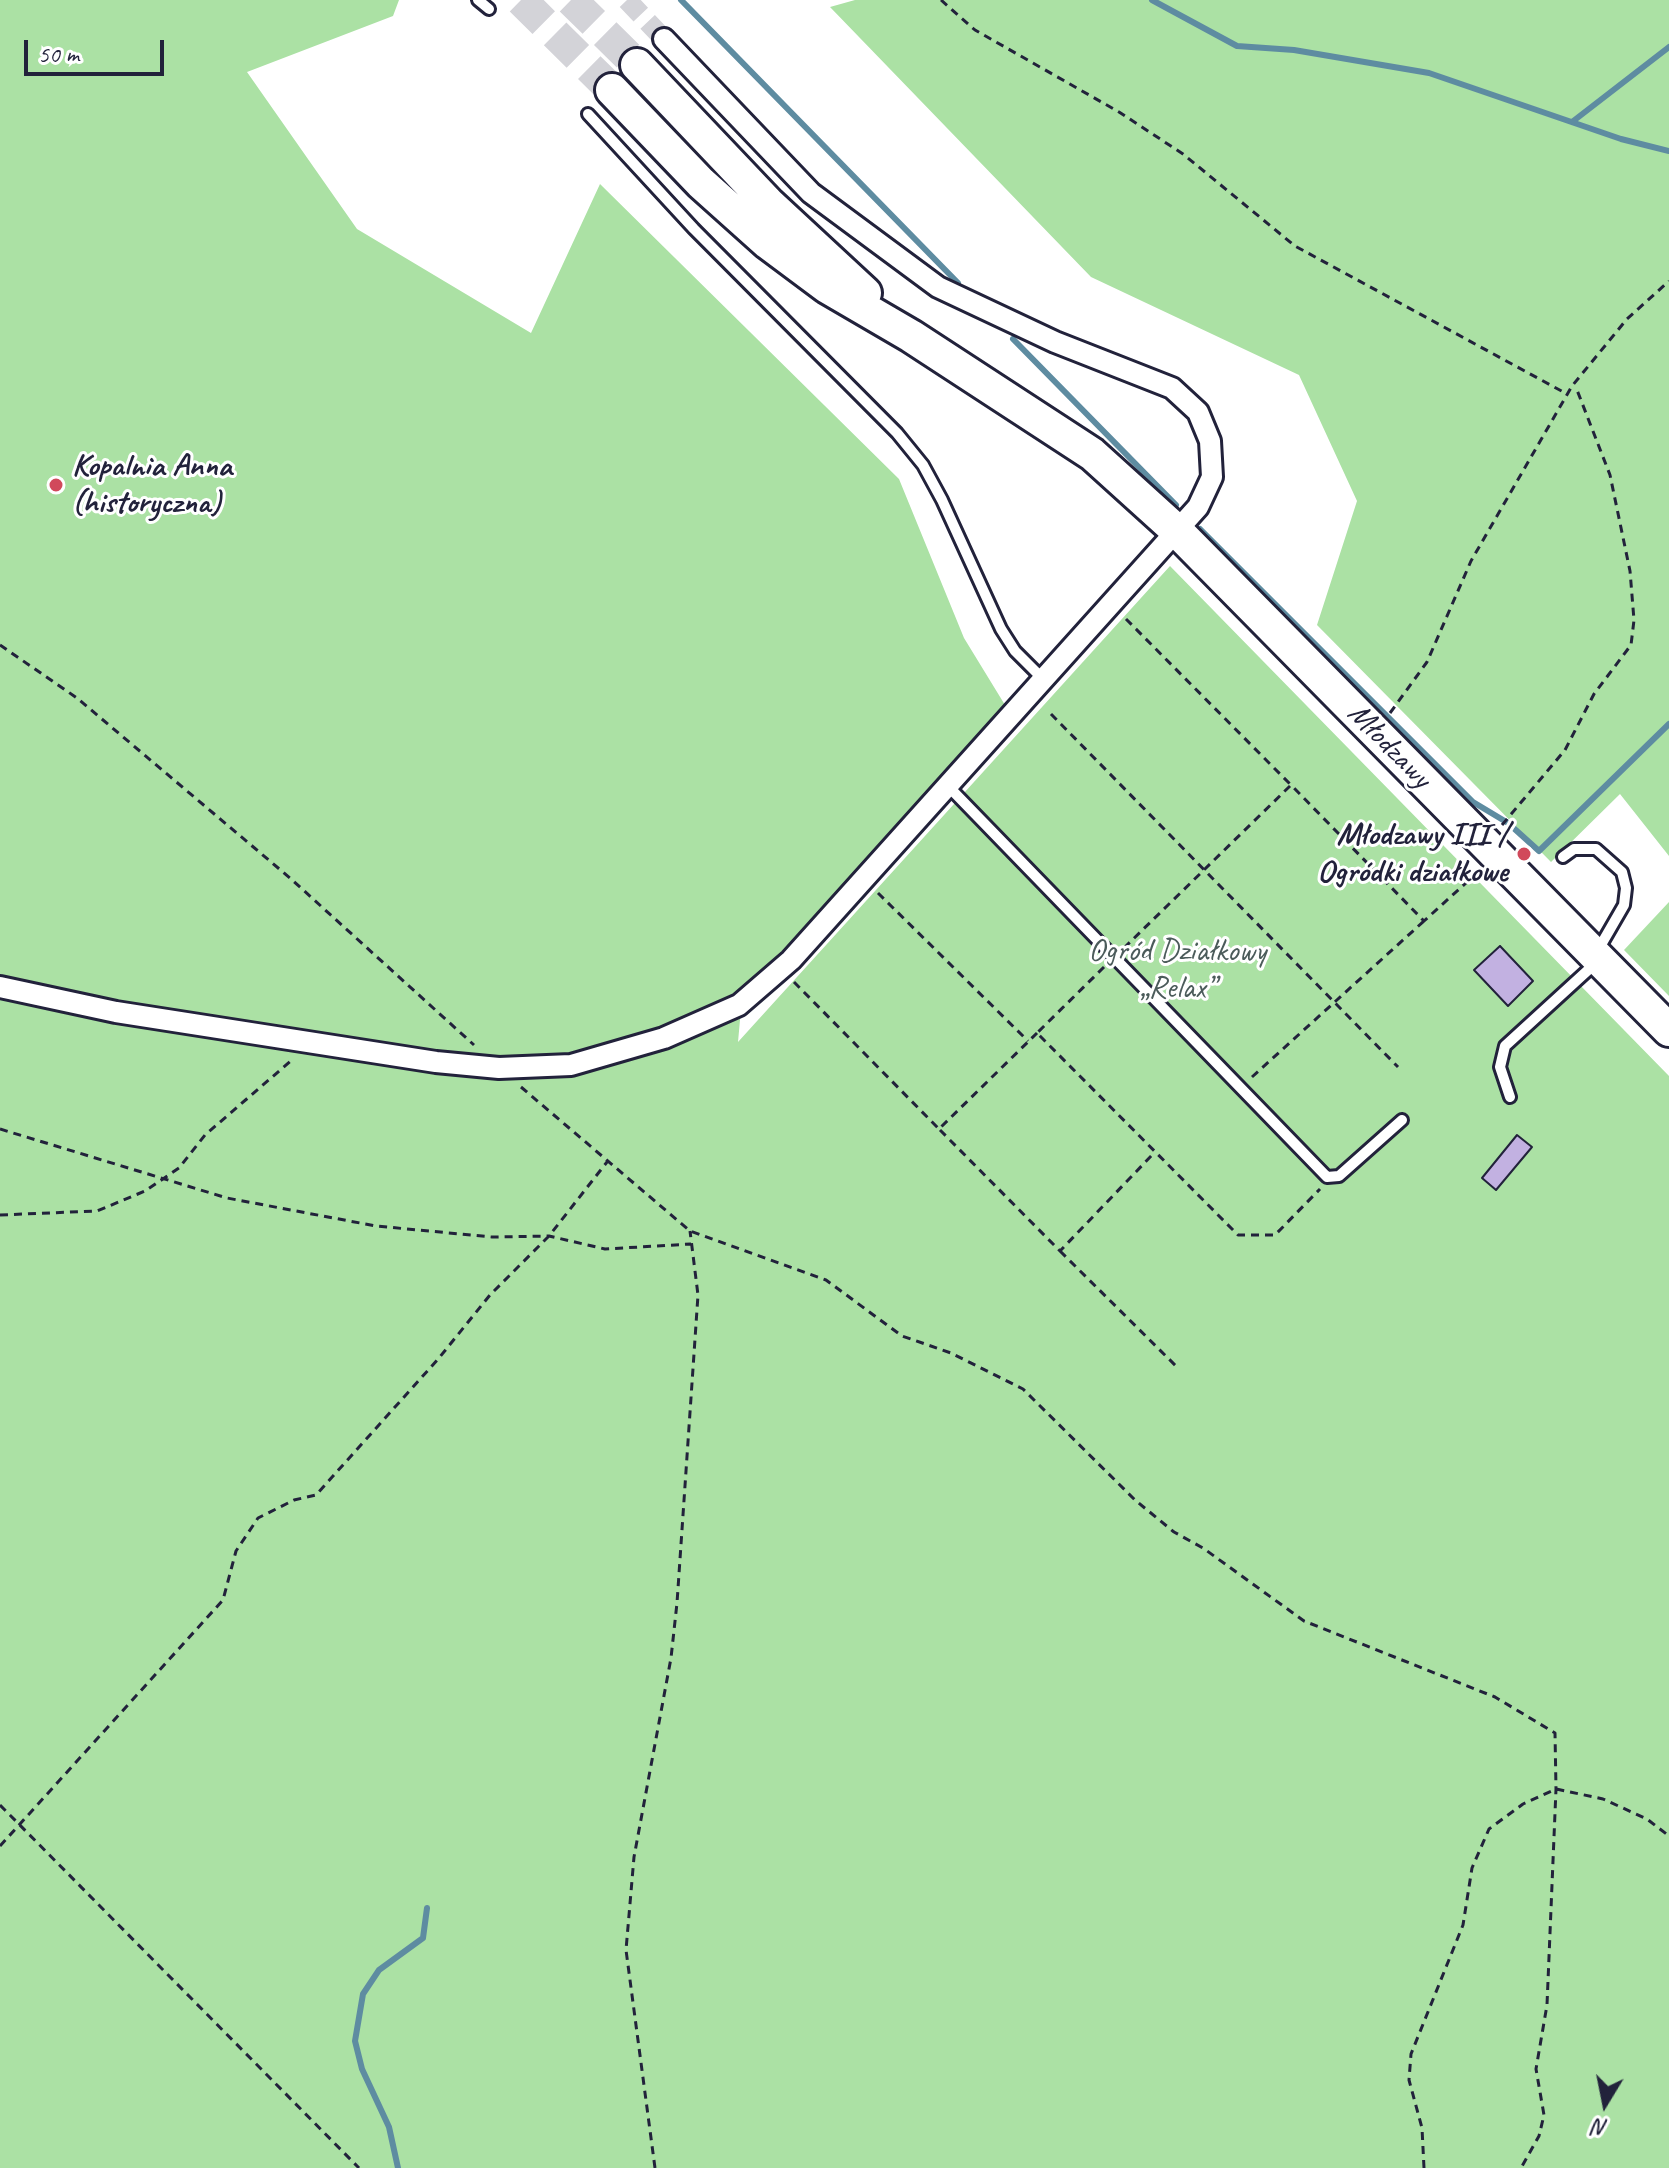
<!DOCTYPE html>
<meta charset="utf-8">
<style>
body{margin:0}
#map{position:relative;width:1669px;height:2168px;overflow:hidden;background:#fff;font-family:Caveat,sans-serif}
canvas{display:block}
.north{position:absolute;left:1565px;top:2064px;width:80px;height:80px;-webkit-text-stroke:6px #fff;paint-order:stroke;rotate:190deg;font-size:22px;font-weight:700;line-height:32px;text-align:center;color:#22223b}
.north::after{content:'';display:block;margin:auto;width:28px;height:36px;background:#22223b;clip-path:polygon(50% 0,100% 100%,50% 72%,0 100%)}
.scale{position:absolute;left:24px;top:40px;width:140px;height:36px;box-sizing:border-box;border:4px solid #22223b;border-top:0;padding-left:10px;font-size:24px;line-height:28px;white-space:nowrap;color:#22223b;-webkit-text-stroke:6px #fff;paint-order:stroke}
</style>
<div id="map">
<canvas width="1669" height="2168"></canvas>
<div class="north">N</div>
<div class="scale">50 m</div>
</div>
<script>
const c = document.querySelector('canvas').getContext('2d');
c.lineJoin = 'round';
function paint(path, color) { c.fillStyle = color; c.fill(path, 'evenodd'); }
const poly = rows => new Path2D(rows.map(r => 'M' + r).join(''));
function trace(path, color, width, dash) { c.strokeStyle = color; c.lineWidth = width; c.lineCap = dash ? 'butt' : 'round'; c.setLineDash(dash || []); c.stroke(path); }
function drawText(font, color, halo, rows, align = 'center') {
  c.font = font + ' Caveat,sans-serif'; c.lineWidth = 6; c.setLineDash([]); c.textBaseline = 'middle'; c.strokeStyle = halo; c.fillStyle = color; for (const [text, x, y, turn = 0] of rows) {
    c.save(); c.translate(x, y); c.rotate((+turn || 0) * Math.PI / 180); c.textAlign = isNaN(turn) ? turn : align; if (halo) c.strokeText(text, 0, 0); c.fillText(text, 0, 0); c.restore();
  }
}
paint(poly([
 [0,0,399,0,393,16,247,72,357,229,531,333,600,184,899,479,964,638,1005,705,742,998,738,1042,1170,566,1669,1076,1669,2168,0,2168],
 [855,0,1669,0,1669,856,1620,794,1551,862,1317,625,1357,501,1299,375,1091,277,830,7],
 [1669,902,1669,996,1624,950]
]), '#abe1a4');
trace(poly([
 [681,0,958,283],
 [1152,0,1237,46,1294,50,1429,73,1621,139,1669,151],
 [1572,122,1669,47],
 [1013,339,1176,505],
 [1200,529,1473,802,1508,823,1539,851,1669,724],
 [398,2168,389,2127,362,2069,355,2041,363,1994,379,1970,423,1938,427,1908]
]), '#5e8ca1', 6);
const building = poly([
 [1500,946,1533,981,1508,1006,1474,970,1500,946],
 [1517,1135,1532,1147,1496,1190,1482,1178,1517,1135]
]);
paint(building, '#c2b1e1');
trace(building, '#22223b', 2);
trace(poly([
 [627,0,664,39]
]), '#d3d3d8', 20, [20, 10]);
trace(poly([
 [521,0,612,90],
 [571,0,637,65]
]), '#d3d3d8', 32, [32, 16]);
const lane = poly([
 [478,0,489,9],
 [588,114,694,229,897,433,923,465,942,500,1001,629,1015,651,1044,680],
 [948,786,1327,1177,1339,1176,1402,1120],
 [1563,857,1574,849,1596,849,1622,872,1626,888,1624,905,1598,950],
 [1510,1097,1500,1067,1505,1046,1598,961]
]);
const street = poly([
 [0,987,116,1012,436,1062,499,1068,571,1065,664,1038,739,1005,791,960,1198,507,1212,477,1210,441,1198,412,1172,388,1055,342,938,287,811,193,664,39]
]);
const primary = poly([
 [637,65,769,204,865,293],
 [612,90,701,183,768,243,827,287,911,336,1092,454,1176,530,1669,1030]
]);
trace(lane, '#22223b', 16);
trace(street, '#22223b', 26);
trace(primary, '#22223b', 38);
trace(poly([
 [941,0,975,30,1119,112,1183,154,1295,246,1567,394],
 [1126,619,1291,785],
 [0,645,77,698,290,878,474,1045],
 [1390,713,1427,662,1471,561,1572,386,1627,319,1669,281],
 [1051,714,1398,1067],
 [1502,825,1565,750,1594,694,1631,645,1634,620,1630,571,1610,475,1577,390],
 [878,893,1028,1041],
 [1124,948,1291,785,1424,921,1478,872],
 [1104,967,1037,1033,1238,1235,1275,1235,1320,1189],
 [794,982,939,1129,1037,1033],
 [1252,1077,1424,921],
 [521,1087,690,1231,826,1280,902,1336,951,1353,1023,1389,1135,1500,1174,1532,1203,1548,1304,1621,1495,1697,1555,1733,1556,1789,1547,2005,1536,2069,1544,2115,1539,2136,1521,2168],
 [0,1129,227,1198,376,1226,492,1237,549,1236,605,1249,691,1244],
 [940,1130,1060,1251,1155,1152],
 [0,1215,97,1211,145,1191,179,1168,205,1135,293,1059],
 [1060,1251,1179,1369],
 [0,1805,359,2168],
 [0,1846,223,1600,236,1551,258,1518,294,1500,316,1495,439,1358,490,1295,549,1236,607,1162],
 [655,2168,626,1950,634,1857,671,1658,677,1603,698,1295,690,1231],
 [1424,2168,1422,2128,1409,2080,1411,2054,1463,1925,1472,1868,1489,1829,1523,1804,1556,1789,1603,1799,1647,1819,1669,1836]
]), '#22223b', 3, [8, 6]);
trace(lane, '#fff', 10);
trace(street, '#fff', 20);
trace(primary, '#fff', 32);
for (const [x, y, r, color] of [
 [56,485,8,"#d1495b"],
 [1524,854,8,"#d1495b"]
]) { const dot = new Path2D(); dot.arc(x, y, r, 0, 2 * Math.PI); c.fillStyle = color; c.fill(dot); trace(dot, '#fff', 3); }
drawText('bold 32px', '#22223b', '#fff', [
 ["Kopalnia Anna",72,467],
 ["(historyczna)",72,504],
 ["Młodzawy III /",1508,836,"right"],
 ["Ogródki działkowe",1508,873,"right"]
], 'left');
drawText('32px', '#22223b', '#fff', [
 ["Młodzawy",1389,746,46]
]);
drawText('32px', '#4b5b5a', '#fff', [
 ["Ogród Działkowy",1177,952],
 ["„Relax”",1177,989]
]);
</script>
